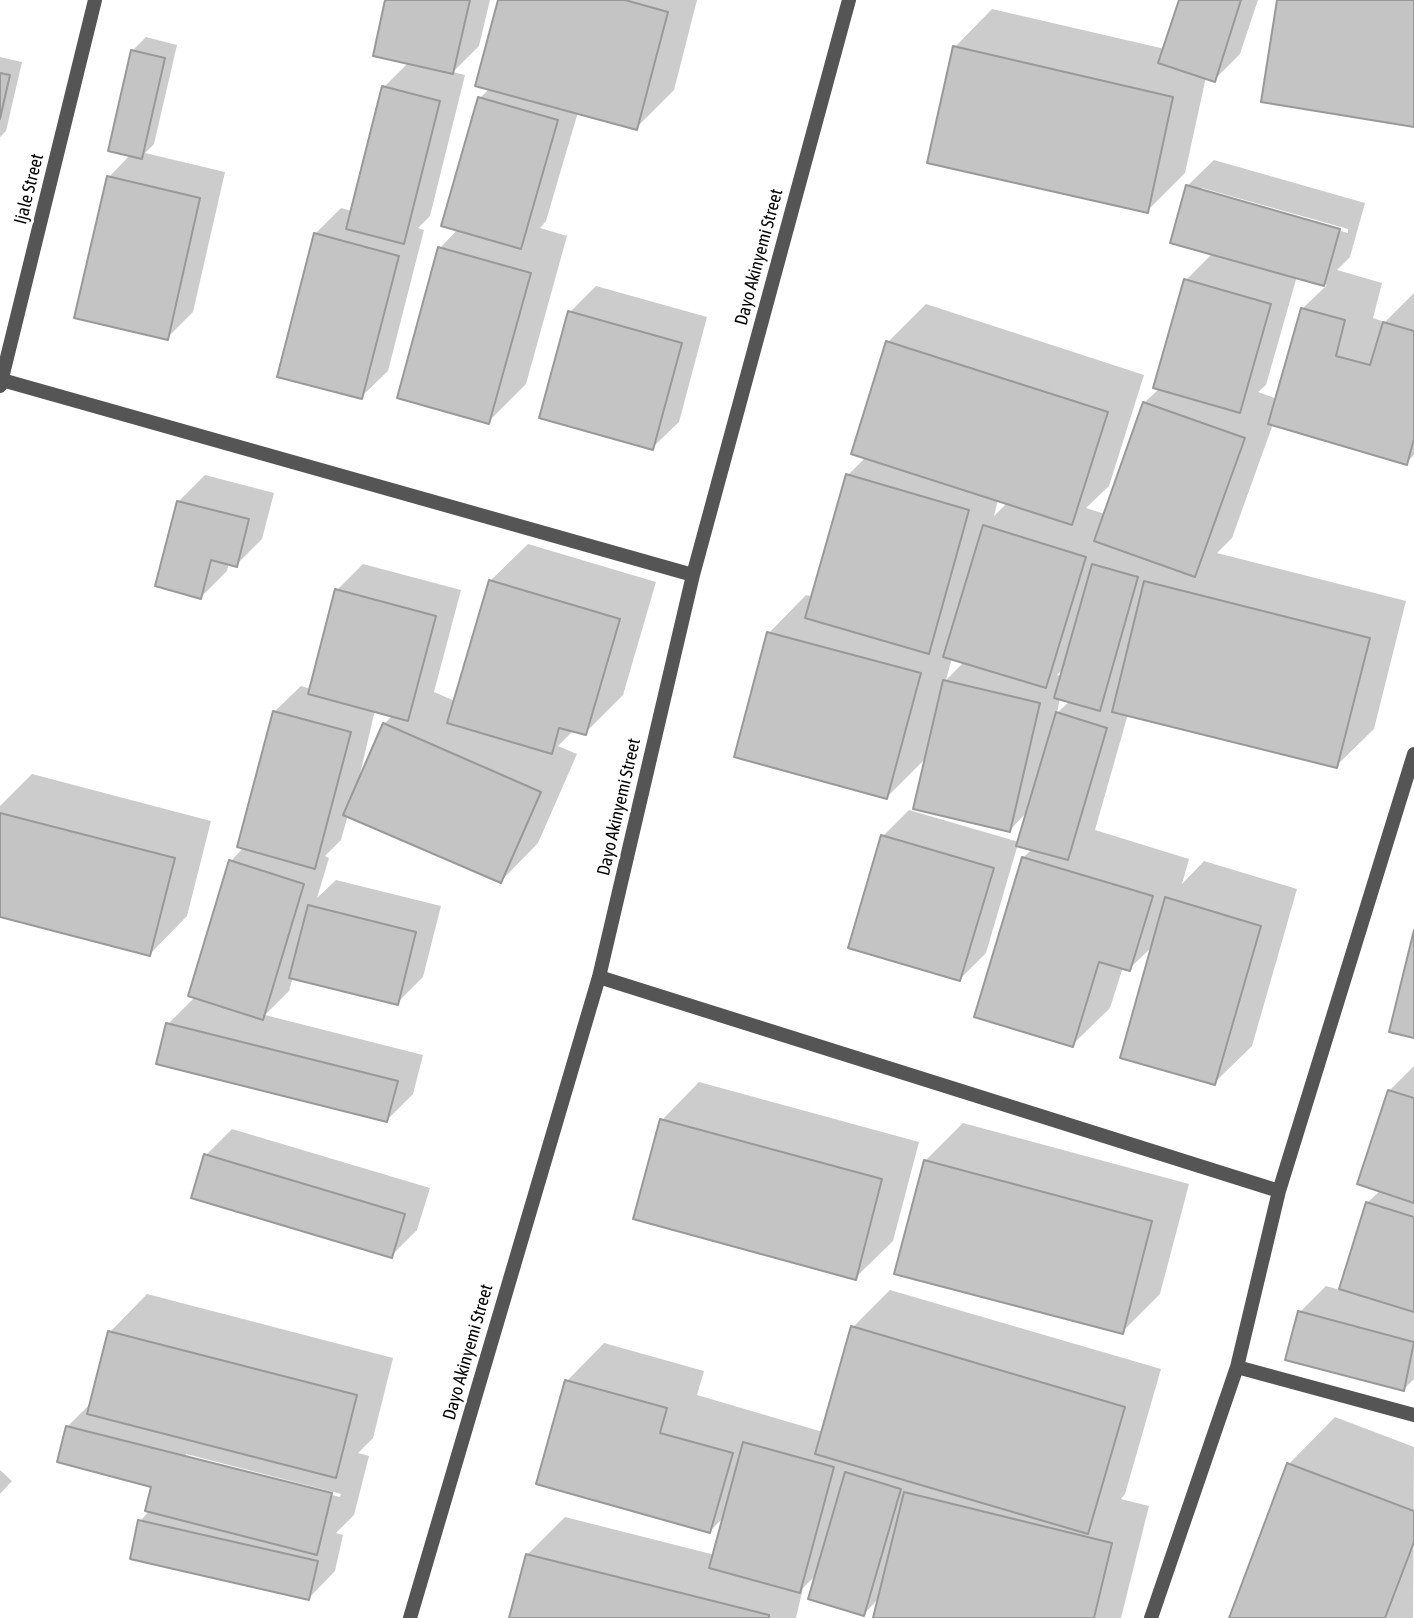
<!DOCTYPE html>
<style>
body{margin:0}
canvas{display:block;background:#fff}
</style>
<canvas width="1414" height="1618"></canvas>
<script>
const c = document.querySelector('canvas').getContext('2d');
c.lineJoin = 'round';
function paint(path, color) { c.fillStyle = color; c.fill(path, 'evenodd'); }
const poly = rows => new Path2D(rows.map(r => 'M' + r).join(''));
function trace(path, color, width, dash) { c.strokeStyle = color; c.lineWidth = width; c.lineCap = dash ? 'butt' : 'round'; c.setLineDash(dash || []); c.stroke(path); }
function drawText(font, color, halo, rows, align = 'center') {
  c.font = font + ' "Asap Condensed",sans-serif'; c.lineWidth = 6; c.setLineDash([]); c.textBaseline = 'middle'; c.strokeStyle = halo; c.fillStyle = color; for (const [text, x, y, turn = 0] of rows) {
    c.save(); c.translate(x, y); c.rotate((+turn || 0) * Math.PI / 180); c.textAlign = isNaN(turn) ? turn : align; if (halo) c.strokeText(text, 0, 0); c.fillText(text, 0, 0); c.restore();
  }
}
paint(poly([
 [387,0,490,0,479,46,453,72,465,75,430,216,418,228,424,230,388,371,361,397,315,234,341,208,352,211,384,87,409,62],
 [500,0,697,0,674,90,636,128,578,112,546,221,540,228,567,236,526,384,488,422,440,248,458,229,480,98,490,88],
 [1181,0,1258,0,1240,54,1214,80,1206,77,1185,173,1147,211,955,47,992,9,1165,49],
 [146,37,177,45,154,144,145,153,225,172,193,312,167,338,109,177,131,154,133,50],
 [0,57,22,62,6,131,0,137],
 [1214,160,1365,203,1350,257,1337,270,1382,283,1373,318,1385,322,1414,293,1414,455,1406,463,1273,424,1232,538,1217,553,1406,601,1374,729,1336,766,1128,714,1095,830,1189,859,1182,884,1204,861,1297,889,1252,1046,1214,1083,1154,945,1129,969,1123,967,1110,1008,1072,1045,1023,858,1033,848,1018,844,986,953,960,979,883,836,909,810,1019,842,1028,811,1010,830,927,757,887,797,769,633,806,595,813,597,848,475,866,457,888,342,926,304,1144,375,1109,486,1086,508,1105,514,1144,403,1160,388,1186,280,1213,253,1187,186],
 [1202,188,1348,229,1348,233,1202,191],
 [1297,276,1327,285,1302,309,1277,399,1258,392,1266,385],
 [998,500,1007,503,994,516],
 [952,658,964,662,946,680],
 [1065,667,1062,676,1057,675],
 [1060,698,1070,701,1057,713],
 [596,286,707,317,679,422,652,448,570,312],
 [205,475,274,493,262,539,236,565,229,563,227,571,201,597,157,585,179,501],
 [528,544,656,582,623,695,585,733,574,730,558,746,577,754,538,843,501,881,348,815,341,840,325,856,329,858,317,898,336,880,441,906,423,977,397,1003,293,977,289,991,265,1015,423,1055,413,1094,387,1120,168,1024,195,997,231,861,244,847,274,712,301,686,311,689,337,590,363,564,461,590,434,692,455,701,490,581],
 [375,710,393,715,384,724,357,787],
 [32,774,211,821,187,916,150,954,0,915,0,806],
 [1414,1066,1414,1379,1404,1389,1300,1312,1326,1286,1340,1290,1367,1203,1381,1190,1389,1091],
 [699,1082,919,1142,893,1241,855,1278,662,1120],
 [963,1123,1189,1184,1160,1294,1122,1332,925,1161],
 [232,1129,430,1188,417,1230,391,1256,206,1155],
 [890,1290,1161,1369,1125,1494,1121,1499,1149,1506,1121,1618,876,1618,880,1597,864,1614,817,1574,803,1588,796,1618,511,1618,527,1555,565,1517,715,1555,725,1516,710,1531,567,1381,604,1343,704,1371,697,1395,823,1432,853,1327],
 [147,1294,393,1358,373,1438,358,1453,369,1456,354,1515,336,1533,343,1535,335,1571,309,1598,140,1521,150,1510,153,1485,67,1427,92,1402,110,1332],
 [186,1454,341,1494,340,1497,186,1458],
 [1335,1417,1414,1447,1413,1618,1231,1618,1289,1464],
 [0,1470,12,1481,0,1494]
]), '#0003');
const building = poly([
 [385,0,470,0,453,74,373,56,385,0],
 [498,0,625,0,668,12,637,130,475,86,498,0],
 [1179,0,1241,0,1215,82,1158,63,1179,0],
 [1277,0,1414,0,1414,127,1261,102,1277,0],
 [953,46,1173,97,1148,213,927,163,953,46],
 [131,50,165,58,142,159,108,151,131,50],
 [0,73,10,75,0,119,0,73],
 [382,86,440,101,404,244,346,229,382,86],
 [478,97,558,120,521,249,441,226,478,97],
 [107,176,200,198,168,340,74,318,107,176],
 [1186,185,1340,229,1324,286,1170,243,1186,185],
 [314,233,399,256,362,399,277,377,314,233],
 [438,247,531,273,489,424,397,398,438,247],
 [1184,279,1271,304,1240,413,1153,388,1184,279],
 [1301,308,1345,320,1336,356,1370,365,1383,322,1414,331,1414,439,1407,465,1268,424,1301,308],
 [568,311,682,343,653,450,539,418,568,311],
 [886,341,1108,412,1072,525,851,454,886,341],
 [1143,402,1245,438,1195,577,1094,541,1143,402],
 [846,474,969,510,929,654,805,618,846,474],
 [177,501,249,519,237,567,211,560,201,599,155,586,177,501],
 [983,525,1086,557,1046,688,943,657,983,525],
 [1092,564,1138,577,1100,711,1054,698,1092,564],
 [489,580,620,619,586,735,559,728,552,754,447,723,489,580],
 [1144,581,1370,638,1337,768,1112,712,1144,581],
 [335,589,436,616,408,721,308,694,335,589],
 [767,632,921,673,887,799,734,757,767,632],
 [943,680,1040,703,1010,832,913,809,943,680],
 [273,711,351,732,315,869,237,847,273,711],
 [1056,712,1107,728,1068,860,1016,846,1056,712],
 [383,723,541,792,501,883,343,815,383,723],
 [0,813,175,858,150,956,0,917,0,813],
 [881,835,994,868,960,981,848,948,881,835],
 [1022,857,1153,896,1130,971,1099,962,1073,1047,974,1017,1022,857],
 [229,860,304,884,263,1020,188,996,229,860],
 [1165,897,1261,926,1215,1085,1120,1058,1165,897],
 [308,905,416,932,398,1005,289,978,308,905],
 [1414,930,1414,1038,1389,1032,1414,930],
 [166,1023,398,1081,387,1122,156,1064,166,1023],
 [1388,1090,1414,1098,1414,1203,1357,1184,1388,1090],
 [660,1119,882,1179,856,1280,633,1219,660,1119],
 [204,1154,405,1214,392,1258,191,1198,204,1154],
 [924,1160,1152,1221,1123,1334,894,1274,924,1160],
 [1366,1202,1414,1217,1414,1312,1339,1289,1366,1202],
 [1298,1311,1414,1342,1404,1391,1285,1360,1298,1311],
 [851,1326,1125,1407,1088,1534,815,1454,851,1326],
 [108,1331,357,1395,336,1478,87,1414,108,1331],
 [565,1380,667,1408,660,1433,733,1453,710,1533,536,1484,565,1380],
 [66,1426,332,1493,317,1555,145,1511,151,1487,57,1462,66,1426],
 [743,1442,834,1467,800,1593,709,1568,743,1442],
 [1287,1463,1414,1511,1414,1542,1385,1618,1229,1618,1287,1463],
 [845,1472,901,1489,864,1616,808,1599,845,1472],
 [904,1492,1112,1543,1094,1618,873,1618,904,1492],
 [138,1520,318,1561,309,1600,130,1559,138,1520],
 [526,1554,769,1615,769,1618,509,1618,526,1554]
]);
paint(building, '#c4c4c4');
trace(building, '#999', 2);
trace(poly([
 [2,380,693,575],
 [0,386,95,0],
 [599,977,1279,1191],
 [1237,1367,1414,1415],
 [410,1618,599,977,693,575,849,0],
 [1151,1618,1237,1367,1279,1191,1414,754]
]), '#555', 14);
drawText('18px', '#000', '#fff', [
 ["Ijale Street",29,189,-76],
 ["Dayo Akinyemi Street",759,257,-75],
 ["Dayo Akinyemi Street",619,807,-77],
 ["Dayo Akinyemi Street",468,1352,-74]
]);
</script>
